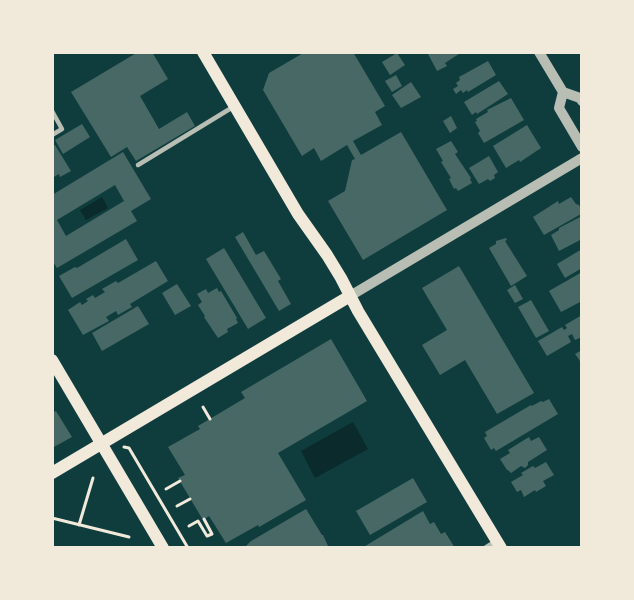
<!DOCTYPE html>
<style>
body{margin:0}
#map{position:relative;width:634px;height:600px;overflow:hidden;background:#0f3d3e;font-family:"Crimson Pro",serif}
canvas{display:block}
.frame{position:absolute;inset:0;border:54px solid #f1e9da;pointer-events:none}
</style>
<div id="map">
<canvas width="634" height="600"></canvas>
<div class="frame"></div>
</div>
<script>
const c = document.querySelector('canvas').getContext('2d');
c.lineJoin = 'round';
function paint(path, color) { c.fillStyle = color; c.fill(path, 'evenodd'); }
const poly = rows => new Path2D(rows.map(r => 'M' + r).join(''));
function trace(path, color, width, dash) { c.strokeStyle = color; c.lineWidth = width; c.lineCap = dash ? 'butt' : 'round'; c.setLineDash(dash || []); c.stroke(path); }
paint(poly([
 [102,197,108,208,86,220,80,210],
 [353,422,368,449,315,478,301,451]
]), '#0a2a2b');
paint(poly([
 [138,52,152,52,168,79,140,96,159,129,187,112,195,126,136,161,127,147,111,157,71,92],
 [305,52,353,52,385,106,375,112,382,125,353,141,361,155,401,132,447,210,363,260,328,201,345,191,352,160,355,159,347,145,321,161,314,148,302,156,263,90,269,73],
 [427,52,462,52,445,63,447,66,437,71],
 [397,53,405,65,390,75,382,62],
 [488,61,496,75,468,92,467,90,463,93,461,90,456,94,453,89,458,86,456,83,460,80,459,77],
 [396,75,402,86,392,92,385,81],
 [499,81,508,94,477,114,476,112,472,115,464,102],
 [411,82,421,97,401,108,392,95],
 [511,98,524,120,484,143,478,133,480,131,475,122,477,121,476,119,488,112,487,110],
 [451,116,457,128,450,133,443,121],
 [82,124,90,137,63,154,55,140],
 [527,125,541,148,520,162,519,160,506,168,493,146],
 [451,141,458,152,455,154,471,178,470,179,472,183,458,191,456,188,454,189,449,179,451,178,441,162,443,161,436,149],
 [55,145,71,171,60,177,59,174,52,178,52,146],
 [123,152,151,199,131,211,137,221,57,268,52,260,52,195],
 [115,185,124,201,66,236,57,220],
 [489,156,498,172,494,175,495,178,490,181,488,179,479,184,469,168],
 [571,197,576,204,579,205,581,209,581,214,544,235,533,217,558,201,559,204],
 [582,216,582,239,559,251,551,235,559,230,559,228],
 [243,232,256,255,264,251,281,279,278,281,291,304,279,311,235,237],
 [506,238,507,240,505,241,527,276,511,286,489,248,496,244,496,241],
 [126,239,138,260,72,298,59,276,75,267,77,268],
 [224,248,266,318,248,329,206,259],
 [582,249,582,268,565,278,557,264],
 [156,261,168,281,130,304,132,307,118,315,116,311,106,317,109,321,83,335,68,310,80,302,82,305,88,301,86,299,93,295,95,298,105,292,102,289,116,281,118,283],
 [459,266,534,393,497,414,465,360,440,375,422,345,447,330,422,288],
 [582,272,582,301,561,312,549,291],
 [177,284,191,306,175,315,162,293],
 [515,285,523,299,515,303,507,290],
 [217,288,219,292,221,291,237,318,236,319,238,323,227,329,228,332,218,338,204,317,205,316,198,305,202,302,197,294,206,289,208,293],
 [531,300,549,331,536,338,518,307],
 [138,306,149,324,102,351,92,333],
 [582,315,582,337,575,340,572,334,568,336,571,342,547,356,538,341,562,327,564,330,567,328,565,325],
 [331,339,367,401,278,453,306,500,259,527,258,525,226,543,209,516,203,520,178,478,185,475,168,447,200,429,198,426,245,398,241,392],
 [582,350,582,360,580,361,575,354],
 [549,399,558,414,496,451,494,448,491,450,484,438,487,436,485,432,531,405,532,406,541,401,543,402],
 [56,411,72,437,52,448,52,413],
 [529,437,531,441,539,437,547,450,528,462,528,465,525,468,521,466,511,473,508,470,507,470,500,459,510,453,508,450],
 [546,462,554,475,543,481,546,486,536,492,535,490,524,497,521,490,517,492,511,482,523,475,521,473,533,466,535,468],
 [413,478,427,502,370,535,356,511],
 [306,509,322,535,323,535,329,548,244,548,251,541],
 [423,511,430,524,434,522,441,534,445,532,455,548,362,548]
]), '#486865');
trace(poly([
 [203,407,210,419],
 [124,447,129,448,188,548],
 [166,489,180,481],
 [177,506,190,499],
 [52,518,129,537],
 [79,525,93,478],
 [189,526,198,521,207,536,212,534,204,519]
]), '#f1e9da', 3);
trace(poly([
 [52,111,62,129,52,135],
 [138,165,233,107],
 [485,548,496,541]
]), '#b8beb3', 4.5);
trace(poly([
 [539,52,563,92,580,98,582,101],
 [563,92,559,108,582,147],
 [350,296,582,158]
]), '#b8beb3', 10);
trace(poly([
 [203,52,298,214,327,255,341,278,358,311,501,548],
 [52,360,163,548],
 [52,473,350,296]
]), '#f1e9da', 12);
</script>
